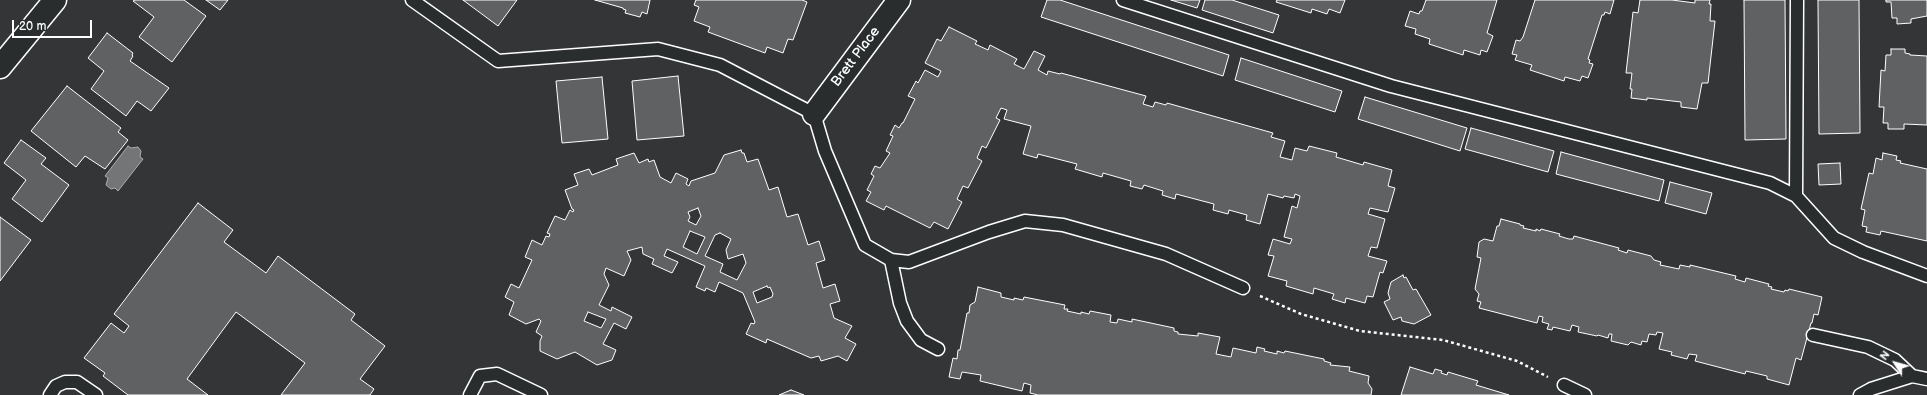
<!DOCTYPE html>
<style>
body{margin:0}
#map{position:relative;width:1927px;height:395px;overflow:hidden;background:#333536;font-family:"Balsamiq Sans",sans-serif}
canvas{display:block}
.north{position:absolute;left:1875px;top:343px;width:40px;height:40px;-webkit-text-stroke:3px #2a2d2e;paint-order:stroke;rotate:307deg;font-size:11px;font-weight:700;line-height:16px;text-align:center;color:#fff}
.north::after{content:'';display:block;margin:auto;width:14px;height:18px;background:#fff;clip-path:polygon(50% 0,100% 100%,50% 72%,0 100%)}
.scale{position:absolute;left:12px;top:20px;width:80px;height:18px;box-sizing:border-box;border:2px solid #fff;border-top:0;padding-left:5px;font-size:12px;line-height:14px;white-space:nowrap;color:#fff;-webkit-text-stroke:3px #2a2d2e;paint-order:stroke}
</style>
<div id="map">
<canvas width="1927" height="395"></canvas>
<div class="north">N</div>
<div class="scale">20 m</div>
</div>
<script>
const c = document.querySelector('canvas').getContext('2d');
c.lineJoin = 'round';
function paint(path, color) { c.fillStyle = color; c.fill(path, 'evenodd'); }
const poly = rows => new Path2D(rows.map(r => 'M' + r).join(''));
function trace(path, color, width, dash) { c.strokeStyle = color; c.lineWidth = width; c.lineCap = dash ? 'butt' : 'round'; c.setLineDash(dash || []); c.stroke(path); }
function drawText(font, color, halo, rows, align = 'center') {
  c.font = font + ' "Balsamiq Sans",sans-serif'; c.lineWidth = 3; c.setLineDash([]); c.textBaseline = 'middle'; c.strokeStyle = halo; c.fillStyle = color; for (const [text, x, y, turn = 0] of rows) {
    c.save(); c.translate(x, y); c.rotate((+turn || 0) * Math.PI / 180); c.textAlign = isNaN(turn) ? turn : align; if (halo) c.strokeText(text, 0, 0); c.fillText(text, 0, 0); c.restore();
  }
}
const water = poly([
 [128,146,131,148,138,147,141,151,140,157,143,159,118,191,115,188,111,189,106,185,108,178,105,176,128,146]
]);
paint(water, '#737576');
trace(water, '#abacad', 1);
const building = poly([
 [135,0,184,0,206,16,172,62,139,37,154,17,133,1,135,0],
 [206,0,228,0,220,10,206,0],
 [463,0,517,0,498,26,463,0],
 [595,0,650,0,647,14,642,12,640,17,625,13,626,10,623,9,623,8,595,0],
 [696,0,802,0,807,2,793,40,788,39,783,53,767,47,765,53,708,32,710,27,694,21,699,7,694,5,696,0],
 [1047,0,1060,0,1229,55,1223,76,1041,17,1047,0],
 [1171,0,1200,0,1197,8,1171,0],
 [1205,0,1232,0,1279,15,1273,33,1202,10,1205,0],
 [1277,0,1345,0,1340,13,1329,9,1327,14,1312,9,1311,13,1276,2,1277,0],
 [1426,0,1497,0,1487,33,1493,36,1487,52,1481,50,1480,55,1464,50,1463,55,1429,44,1430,39,1415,34,1416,29,1405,26,1410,11,1419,14,1420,11,1422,11,1426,0],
 [1535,0,1614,0,1610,14,1605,12,1604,15,1602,15,1588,59,1590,60,1589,63,1593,64,1588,78,1582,76,1580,81,1565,77,1564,81,1530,70,1532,65,1515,60,1517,55,1512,54,1516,40,1520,41,1523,37,1535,0],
 [1640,0,1672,0,1695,3,1695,0,1710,0,1709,4,1711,4,1710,21,1715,21,1708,83,1702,83,1697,109,1681,107,1681,102,1647,98,1647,100,1631,98,1632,89,1630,89,1632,73,1626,73,1633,12,1638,13,1640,0],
 [1744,0,1785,0,1786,139,1745,140,1744,0],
 [1818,0,1859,0,1860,133,1819,134,1818,0],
 [1886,0,1927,0,1927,16,1911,19,1911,23,1897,24,1897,18,1892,18,1891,2,1886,2,1886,0],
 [949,27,977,41,975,44,988,50,990,45,1017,59,1014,64,1024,69,1034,51,1045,56,1038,70,1047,75,1048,71,1060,74,1061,73,1146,96,1143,104,1153,107,1155,102,1166,105,1167,103,1273,133,1271,137,1285,141,1280,157,1292,160,1295,148,1307,151,1309,146,1337,153,1336,157,1363,165,1364,162,1392,170,1388,186,1395,188,1388,212,1370,208,1368,214,1385,219,1377,248,1371,247,1368,256,1387,261,1383,273,1380,272,1373,297,1367,296,1365,303,1346,298,1345,303,1332,299,1334,294,1314,288,1313,294,1286,286,1287,281,1268,276,1274,256,1268,255,1273,239,1290,244,1292,239,1284,237,1292,206,1297,208,1300,196,1295,194,1294,198,1284,196,1283,198,1268,194,1260,224,1246,220,1247,215,1229,210,1228,214,1213,210,1214,204,1176,194,1175,199,1162,195,1163,191,1144,185,1142,189,1130,186,1131,181,1103,173,1102,177,1075,169,1077,164,1038,154,1037,158,1023,154,1031,126,1004,119,1007,110,1001,108,996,118,1000,120,986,148,982,146,977,158,982,161,968,188,963,186,957,199,962,202,948,229,934,222,930,228,886,206,884,210,866,201,871,192,867,190,874,176,871,174,875,166,880,168,890,153,886,151,893,136,890,135,895,125,899,128,902,123,903,123,915,99,908,96,916,81,918,83,925,70,938,77,941,71,925,63,937,39,941,41,949,27],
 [107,33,133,53,132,55,133,56,130,61,169,88,151,111,137,101,126,116,91,89,104,71,88,58,107,33],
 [1891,49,1905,49,1905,53,1910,54,1910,55,1927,56,1927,125,1904,124,1904,129,1888,129,1888,123,1883,123,1884,107,1879,107,1881,70,1885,71,1886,55,1891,55,1891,49],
 [1241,58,1342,91,1335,112,1235,80,1241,58],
 [678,76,684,136,637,140,632,81,678,76],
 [602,77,608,139,562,143,556,81,602,77],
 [67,86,121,128,118,132,128,140,105,169,85,156,76,167,31,131,67,86],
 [1365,97,1467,128,1460,151,1358,119,1365,97],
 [1471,128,1554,151,1548,172,1465,149,1471,128],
 [21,140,46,158,41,164,69,185,42,222,12,199,26,180,4,163,21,140],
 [741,150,742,153,744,153,747,162,758,159,769,190,778,187,787,217,798,214,808,245,819,241,825,260,816,263,823,288,835,284,840,301,830,304,834,318,852,326,845,338,856,344,847,361,838,356,821,361,819,356,811,358,767,339,766,343,746,334,751,323,754,324,755,322,743,293,719,282,715,292,706,288,705,291,696,287,705,266,667,249,664,256,678,262,672,273,652,264,654,259,643,254,642,247,627,251,631,260,624,276,606,268,604,274,609,285,599,305,611,311,612,307,632,317,626,329,614,323,603,344,616,350,612,360,597,365,575,352,557,359,540,351,540,341,542,336,536,332,541,321,539,319,526,324,509,315,514,302,505,297,511,284,519,288,532,260,525,257,532,240,542,245,546,236,549,237,550,234,547,233,555,216,565,220,570,210,573,212,574,210,572,209,565,190,578,185,574,174,589,169,592,175,618,165,616,159,634,153,639,163,648,159,649,162,654,160,660,177,671,183,676,173,688,179,686,184,689,186,691,181,715,173,724,155,741,150],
 [698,208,701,216,696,225,688,221,690,217,688,212,698,208],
 [690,231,705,237,697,254,683,247,690,231],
 [720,233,731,239,726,250,728,259,743,254,746,263,737,280,720,272,723,264,705,256,715,235,720,233],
 [767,286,768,288,770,287,773,294,772,297,757,303,753,292,767,286],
 [588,312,606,319,601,328,584,321,588,312],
 [1561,152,1664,180,1659,201,1556,174,1561,152],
 [1883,153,1897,156,1896,160,1901,161,1900,163,1927,169,1927,241,1881,231,1880,235,1866,232,1867,227,1862,226,1865,210,1861,209,1869,173,1873,174,1876,158,1882,160,1883,153],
 [1840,163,1841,184,1819,185,1818,164,1840,163],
 [1670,182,1712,193,1706,214,1665,203,1670,182],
 [198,203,233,230,224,242,266,273,278,256,355,314,351,320,385,346,360,379,374,389,370,395,281,395,305,363,236,312,187,379,208,395,128,395,103,376,105,373,84,358,111,323,124,333,129,326,114,314,198,203],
 [0,217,31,240,0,281,0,217],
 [1501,219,1520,224,1520,225,1524,226,1523,228,1536,231,1536,229,1540,231,1541,229,1560,234,1559,236,1569,239,1573,239,1574,236,1619,248,1618,250,1627,253,1628,250,1651,256,1654,260,1661,262,1660,265,1679,269,1680,265,1690,267,1690,265,1736,276,1735,279,1745,282,1746,278,1769,284,1768,286,1772,287,1771,289,1784,292,1785,290,1788,291,1789,289,1822,297,1818,315,1814,314,1812,323,1811,323,1801,360,1796,358,1789,385,1767,379,1767,376,1746,371,1745,374,1695,361,1697,355,1689,354,1687,359,1671,355,1672,352,1659,349,1663,333,1657,332,1656,335,1649,334,1647,342,1642,341,1641,345,1631,342,1628,345,1611,341,1612,334,1609,334,1608,338,1598,335,1597,336,1578,332,1579,327,1572,325,1570,331,1553,327,1552,330,1547,329,1549,324,1542,322,1543,317,1539,316,1537,323,1479,308,1481,302,1477,301,1479,294,1475,289,1481,258,1477,257,1479,242,1484,239,1493,241,1497,226,1499,226,1501,219],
 [1403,275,1404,278,1406,277,1413,290,1416,289,1431,315,1414,324,1402,321,1401,317,1393,320,1384,302,1390,299,1388,293,1391,282,1403,275],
 [978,287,1001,293,1001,297,1014,300,1014,298,1023,300,1024,297,1065,305,1064,309,1068,309,1067,311,1081,314,1081,312,1089,314,1090,311,1111,315,1110,322,1117,323,1118,319,1132,322,1132,319,1174,328,1174,331,1178,332,1178,334,1198,336,1198,333,1220,337,1216,354,1231,357,1233,348,1256,353,1257,347,1265,349,1264,351,1277,354,1277,351,1284,353,1285,351,1324,359,1324,361,1331,363,1330,365,1350,367,1349,371,1369,376,1368,383,1372,389,1371,395,1038,395,1030,393,1031,385,1024,383,1022,391,980,381,981,375,962,372,960,379,949,377,953,358,957,359,958,350,960,350,967,313,969,313,970,305,975,302,978,287],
 [1410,367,1433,374,1435,369,1442,371,1441,373,1447,375,1448,372,1478,381,1476,385,1509,395,1401,395,1410,367],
 [791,390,804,395,779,395,791,390]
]);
paint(building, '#5f6162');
trace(building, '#fff', 1);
const lane = poly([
 [412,0,498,61,658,49,720,65,814,114,825,151,865,245,891,260,909,262,989,232,1025,221,1063,225,1166,254,1243,288],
 [1123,0,1391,86,1770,183,1796,196,1834,238,1863,252,1927,276],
 [1796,196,1797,0],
 [891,260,900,303,907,321,921,340,938,349],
 [1813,335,1868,347,1895,360,1912,376],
 [1564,385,1585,395],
 [50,395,56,386,65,382,77,382,96,395],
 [470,395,480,376,497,374,541,395],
 [1860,395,1871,389,1912,376,1927,379]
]);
const street = poly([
 [0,67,55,0],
 [814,114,899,0]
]);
trace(lane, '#fff', 15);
trace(street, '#fff', 25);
trace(poly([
 [1260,296,1301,314,1360,331,1443,340,1517,361,1548,377]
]), '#fff', 2.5, [3, 3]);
trace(lane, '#2a2d2e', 12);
trace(street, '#2a2d2e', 22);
drawText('14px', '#fff', '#2a2d2e', [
 ["Brett Place",856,57,-53]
]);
</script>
